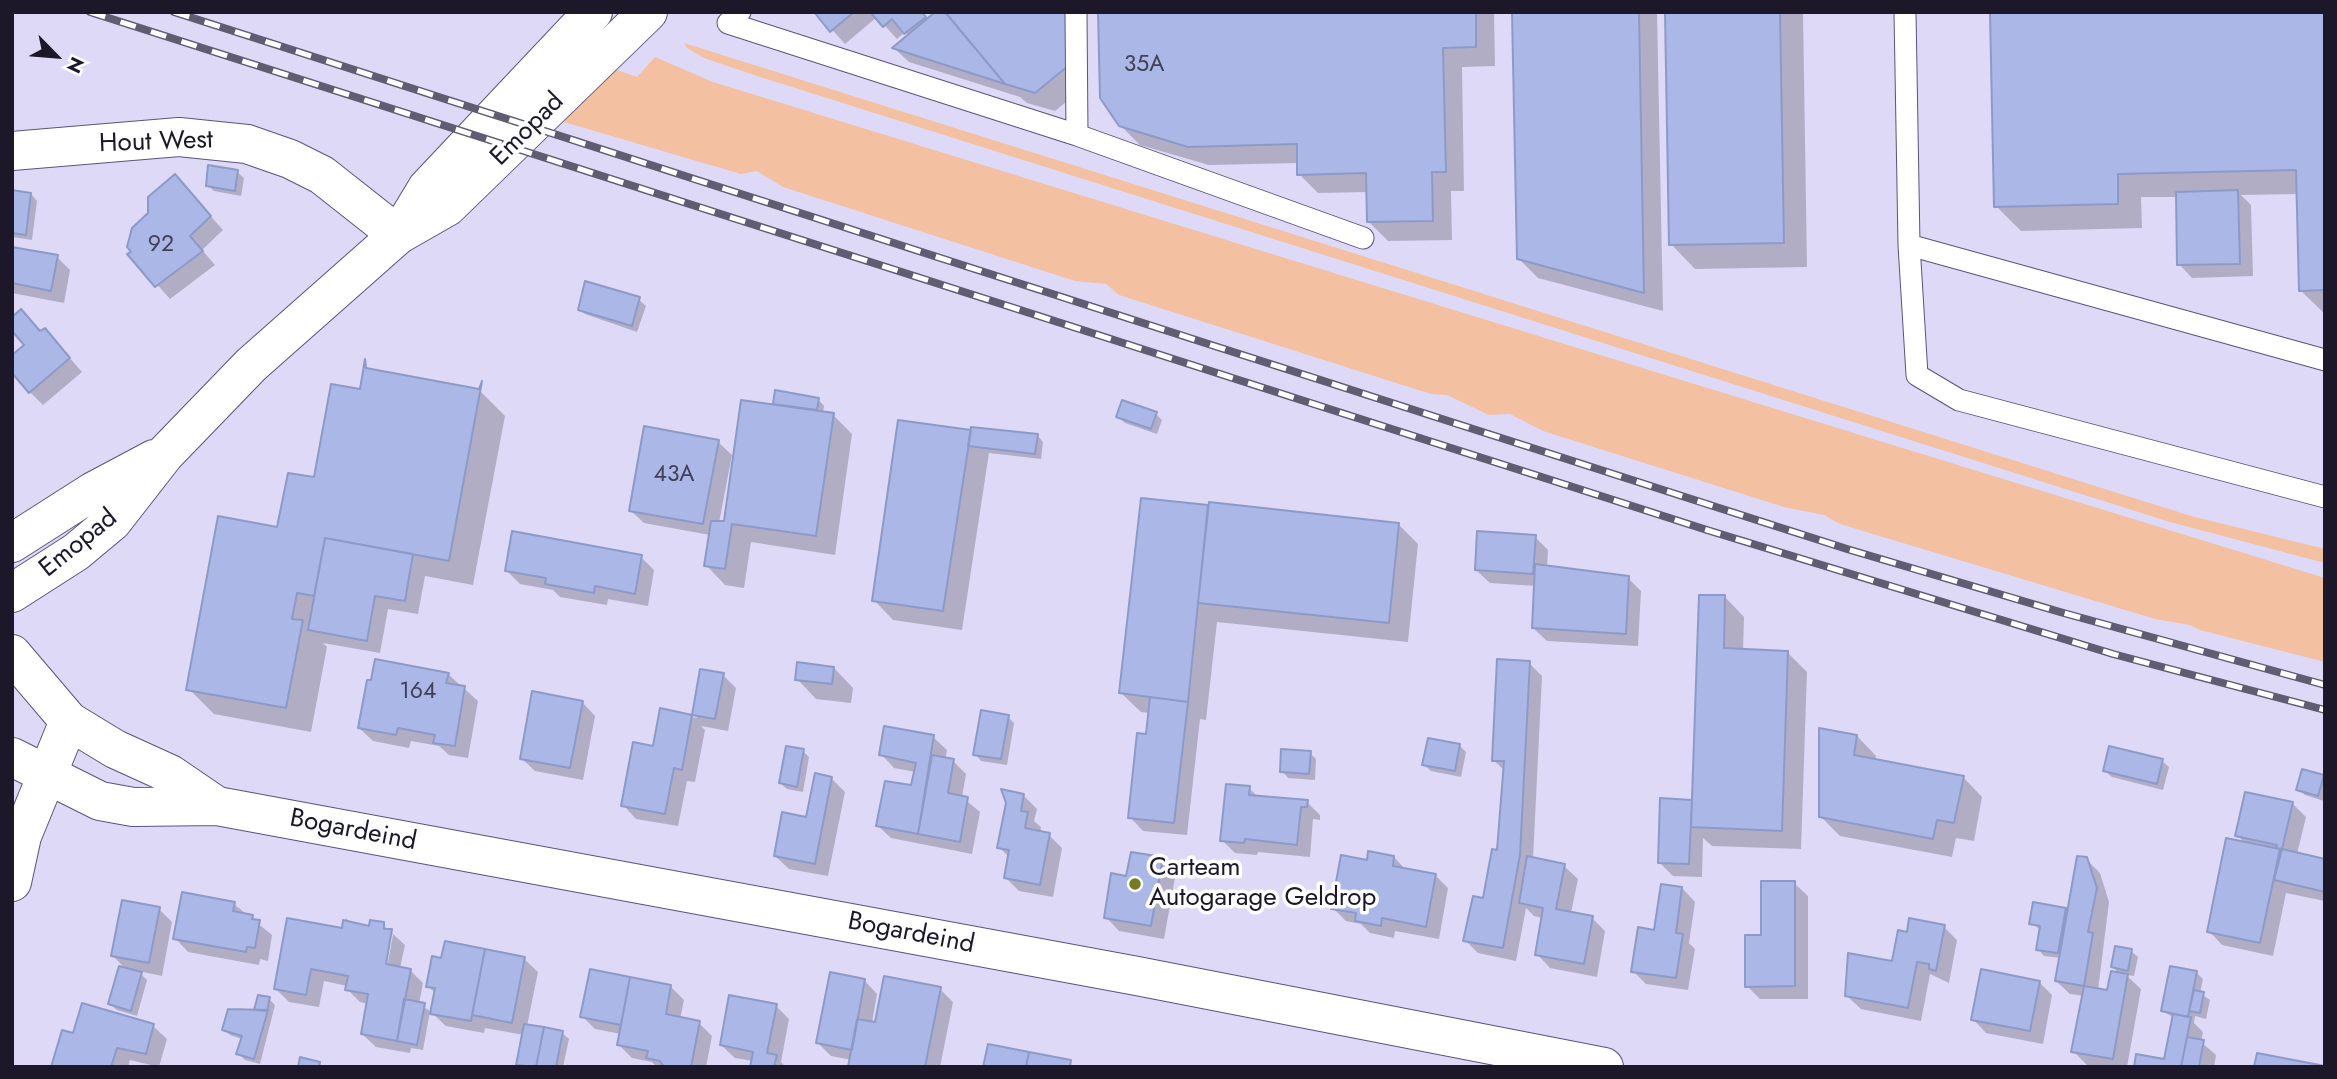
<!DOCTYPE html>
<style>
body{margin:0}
#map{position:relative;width:2337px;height:1079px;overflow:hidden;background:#ded9f7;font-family:Jost,sans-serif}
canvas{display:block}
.frame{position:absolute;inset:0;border:14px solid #1c182a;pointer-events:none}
.north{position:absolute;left:21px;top:21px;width:70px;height:70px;-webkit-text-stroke:5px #fefefe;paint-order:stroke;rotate:115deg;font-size:19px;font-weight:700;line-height:28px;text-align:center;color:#1c182a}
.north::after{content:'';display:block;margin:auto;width:24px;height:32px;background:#1c182a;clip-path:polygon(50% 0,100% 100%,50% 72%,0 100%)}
</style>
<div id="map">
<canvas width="2337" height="1079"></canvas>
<div class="frame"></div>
<div class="north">N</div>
</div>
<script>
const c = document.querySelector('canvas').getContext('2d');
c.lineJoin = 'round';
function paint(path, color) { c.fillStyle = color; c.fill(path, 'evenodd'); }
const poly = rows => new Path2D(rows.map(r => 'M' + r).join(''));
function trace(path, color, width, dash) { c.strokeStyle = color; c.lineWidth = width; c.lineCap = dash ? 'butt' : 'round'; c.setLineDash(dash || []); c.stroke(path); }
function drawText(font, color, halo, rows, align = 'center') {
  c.font = font + ' Jost,sans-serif'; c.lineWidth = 7; c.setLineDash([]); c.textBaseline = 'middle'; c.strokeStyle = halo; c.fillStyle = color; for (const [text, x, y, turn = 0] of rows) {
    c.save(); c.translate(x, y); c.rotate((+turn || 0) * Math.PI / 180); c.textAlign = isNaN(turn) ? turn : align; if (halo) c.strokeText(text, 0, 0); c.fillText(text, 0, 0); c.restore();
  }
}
paint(poly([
 [684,43,2191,516,2325,549,2325,563,2170,522,754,75,704,58,687,48],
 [655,57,713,82,2325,578,2325,662,2200,630,2190,625,2155,619,1840,524,1824,515,1784,507,1543,431,1510,414,1489,415,1447,395,1431,394,1119,295,1106,284,1075,281,783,187,757,171,741,174,557,120,608,67,637,77]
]), '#f3c0a1');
paint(poly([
 [816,12,922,12,929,20,1084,12,1087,85,1055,111,1027,103,1020,97,909,62,894,48,909,36,905,32,897,39,877,17,845,44],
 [1100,12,1494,12,1495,66,1462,67,1464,191,1451,191,1452,240,1388,241,1368,221,1368,192,1318,193,1299,174,1299,163,1209,165,1140,145,1120,125],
 [1514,12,1657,12,1663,311,1538,278,1518,258],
 [1666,12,1803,12,1807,267,1695,269,1671,244],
 [2325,12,2325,314,2300,290,2298,194,2241,195,2251,205,2253,276,2192,278,2179,264,2178,197,2141,197,2142,228,2021,231,1996,206],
 [237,172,244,178,241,196,214,191,207,185],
 [175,176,223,230,202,250,215,265,170,299,130,254,150,214],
 [12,192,31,194,37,201,32,240,12,237],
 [12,249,57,257,70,270,64,303,12,293],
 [587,282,639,300,646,306,637,332,585,314,578,308],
 [45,330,82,372,43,405,30,392,27,345],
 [361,391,480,391,505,416,473,585,425,576,418,614,388,609,380,653,323,643,327,647,311,732,214,714,189,689,279,529,315,479],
 [818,399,824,406,823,414,833,415,852,434,835,555,751,542,744,588,725,585,706,565,710,535,644,523,630,510,718,442,732,455,719,523,726,522,779,407,775,403],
 [1156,414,1162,420,1157,434,1125,423,1118,417],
 [972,432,1037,435,1043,442,1041,459,989,453,962,630,893,620,874,600],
 [1142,500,1399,525,1418,544,1408,642,1217,622,1206,720,1200,719,1187,835,1143,831,1130,817,1150,713,1141,712,1121,693],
 [1535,537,1548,550,1547,568,1628,578,1641,591,1638,646,1547,641,1533,628,1536,586,1490,583,1476,570],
 [641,557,654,570,648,606,608,599,607,605,560,597,553,590,520,584,506,570],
 [1725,597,1744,617,1743,651,1787,652,1807,672,1801,849,1712,846,1703,838,1702,877,1673,876,1659,862,1693,801],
 [1529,663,1542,676,1533,859,1564,866,1578,879,1571,913,1592,918,1605,931,1597,977,1550,968,1537,954,1543,918,1534,916,1526,908,1516,961,1478,953,1465,940,1484,900,1498,852,1505,771,1493,760],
 [834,668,853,688,851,703,816,699,797,679],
 [448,674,478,701,468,758,449,755,439,746,411,741,409,748,373,741,359,728],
 [723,675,736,688,728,731,701,726,705,730,695,782,687,781,678,826,636,819,623,805,654,748,661,710,697,718,694,714],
 [582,702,595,716,583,780,535,771,521,758],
 [1008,717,1014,723,1007,765,981,761,975,754],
 [1857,736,1876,756,1875,761,1963,777,1982,797,1974,841,1956,838,1952,857,1840,836,1821,817],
 [933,737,947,750,945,760,953,761,966,774,962,797,980,812,972,854,891,838,877,825,913,787,916,772,894,768,881,754],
 [1460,746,1466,752,1461,777,1431,771,1424,765],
 [803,751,809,757,803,792,787,789,780,783],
 [1310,753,1316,759,1315,780,1288,778,1282,771],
 [2162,761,2169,767,2163,790,2112,777,2105,771],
 [2323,777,2324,801,2305,795,2298,789],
 [831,778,845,792,828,876,789,869,775,856,808,819],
 [1249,788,1258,797,1307,802,1320,815,1320,820,1313,819,1310,857,1258,852,1257,855,1235,853,1222,840],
 [1023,795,1037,809,1034,821,1041,827,1040,833,1049,835,1062,848,1053,897,1019,891,1005,877,1009,857,999,847],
 [2293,804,2306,817,2297,854,2325,861,2325,901,2286,893,2273,956,2222,945,2209,931,2246,844,2237,835],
 [2276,858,2281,858,2275,876,2272,876],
 [1394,857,1406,870,1435,875,1448,888,1439,939,1395,931,1394,938,1370,933,1361,924,1346,921,1333,908,1368,863],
 [1162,859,1176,872,1164,939,1119,931,1106,917],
 [2086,859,2100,873,2109,902,2098,990,2109,992,2120,975,2113,967,2131,951,2138,957,2134,976,2126,975,2141,989,2127,1067,2087,1065,2073,1051,2084,996,2070,994,2056,981,2061,958,2044,956,2038,949,2041,930,2031,923,2065,910,2069,913],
 [1794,883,1808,896,1808,999,1760,999,1747,986],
 [1682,888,1695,902,1689,943,1695,949,1688,990,1646,984,1633,971],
 [234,904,272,935,268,961,260,959,259,965,188,952,175,938],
 [159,909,172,922,162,976,138,971,147,980,137,1016,117,1010,110,1004,127,970,113,956],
 [346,918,353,925,370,928,383,925,405,945,400,968,410,970,423,983,419,1004,430,1011,423,1050,411,1048,410,1053,376,1047,362,1034,368,1004,360,1002,347,989,347,986,324,981,319,1007,289,1002,276,989,343,930],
 [390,932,393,935,386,973,383,972],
 [1944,927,1957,940,1949,983,1930,974,1921,1021,1861,1009,1847,996,1894,963,1908,934],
 [524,959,538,972,527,1026,562,1033,569,1039,563,1067,520,1067,524,1035,485,1028,484,1033,446,1026,432,1013,436,994,428,986],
 [2197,973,2203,979,2200,993,2210,1000,2206,1019,2195,1016,2194,1023,2203,1032,2201,1042,2216,1055,2214,1067,2136,1067,2165,1061,2174,1018,2163,1011],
 [864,980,877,994,872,1023,877,1024,940,989,953,1002,940,1067,850,1067,852,1060,831,1056,818,1043],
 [2039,982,2052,995,2043,1044,1986,1033,1973,1019],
 [670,986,684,1000,680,1019,699,1023,712,1036,706,1067,657,1067,652,1062,632,1058,619,1045,621,1034,595,1029,582,1016],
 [269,999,275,1005,260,1064,245,1060,238,1053,242,1039,230,1035,223,1029,256,1012],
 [776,1006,789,1019,781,1062,786,1067,752,1067,753,1061,735,1058,721,1045],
 [153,1026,167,1039,159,1067,130,1060,128,1067,53,1067,74,1036]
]), '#0003');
const building = poly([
 [814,12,854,12,830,32,814,12],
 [870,12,922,12,926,17,904,34,892,19,883,27,870,12],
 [935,12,945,12,1005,84,892,48,935,12],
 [945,12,1066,12,1068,66,1035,93,1005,84,945,12],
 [1098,12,1476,12,1476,47,1443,48,1446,172,1432,172,1433,221,1367,222,1366,173,1297,175,1297,144,1188,147,1119,126,1100,98,1098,12],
 [1512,12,1639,12,1644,293,1517,259,1512,12],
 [1665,12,1780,12,1784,243,1669,245,1665,12],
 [1990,12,2325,12,2325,290,2299,291,2296,170,2118,174,2118,204,1994,207,1990,12],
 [208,165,238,170,235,191,206,186,208,165],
 [175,174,211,216,190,236,203,251,155,287,127,254,131,252,127,247,132,228,148,213,148,197,175,174],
 [12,190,31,193,26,235,12,233,12,190],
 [2238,190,2240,264,2177,265,2176,192,2238,190],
 [12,247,58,255,51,291,12,283,12,247],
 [585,281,640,297,632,326,578,310,585,281],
 [21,309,40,331,45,328,70,358,29,393,12,373,12,355,24,345,12,331,12,317,21,309],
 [365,359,366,368,479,389,482,381,449,561,325,538,314,596,297,593,292,619,303,620,286,708,186,690,218,516,277,527,288,473,314,477,331,384,360,389,365,359],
 [775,390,819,398,817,410,773,404,775,390],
 [741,400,834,413,816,536,732,524,725,569,704,566,711,521,724,521,741,400],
 [1122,400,1157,412,1151,429,1116,417,1122,400],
 [898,420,971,430,943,611,872,601,898,420],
 [644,426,719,440,703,524,629,511,644,426],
 [971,427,1038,434,1035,454,968,446,971,427],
 [1141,498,1208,505,1188,702,1119,693,1141,498],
 [1209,502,1399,523,1389,623,1198,603,1209,502],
 [512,531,642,555,635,594,595,586,594,593,545,584,546,578,505,571,512,531],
 [1477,531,1536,535,1533,574,1475,570,1477,531],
 [325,538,413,554,405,601,375,596,367,641,308,630,325,538],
 [1535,564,1629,576,1626,634,1532,628,1535,564],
 [1699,595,1725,595,1724,648,1788,651,1782,831,1691,827,1699,595],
 [375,659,449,673,446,683,465,686,455,746,433,743,435,735,398,728,396,735,358,728,367,680,371,680,375,659],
 [1497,659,1530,661,1520,855,1503,948,1463,941,1473,896,1483,898,1492,849,1497,850,1504,761,1492,761,1497,659],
 [797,662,834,667,832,684,795,680,797,662],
 [700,669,724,673,715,719,692,715,682,770,674,768,665,814,621,806,633,742,653,746,660,708,692,715,700,669],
 [532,691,583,701,570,768,520,759,532,691],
 [1150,697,1188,702,1174,823,1128,818,1137,733,1146,734,1150,697],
 [981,710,1009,715,1001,759,973,755,981,710],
 [884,726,934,735,918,834,876,826,885,781,911,785,916,763,879,755,884,726],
 [1819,728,1857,735,1854,755,1964,776,1954,823,1937,820,1933,839,1819,817,1819,728],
 [1428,738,1460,744,1455,771,1422,765,1428,738],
 [786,746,804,749,797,787,779,783,786,746],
 [2109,746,2163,759,2157,784,2103,771,2109,746],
 [1281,749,1311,751,1309,774,1280,772,1281,749],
 [932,755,954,759,948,793,968,797,960,842,918,834,932,755],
 [2302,769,2324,775,2318,796,2296,790,2302,769],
 [815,773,832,777,815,864,774,856,782,812,806,817,815,773],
 [1226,784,1250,786,1249,795,1308,800,1307,807,1301,807,1297,845,1245,839,1244,843,1220,841,1226,784],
 [1001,789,1024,794,1021,811,1028,812,1025,828,1050,833,1040,885,1004,878,1009,850,997,848,1006,803,1001,789],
 [2245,792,2293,802,2282,849,2276,848,2277,845,2235,836,2245,792],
 [1660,798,1692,800,1689,864,1658,863,1660,798],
 [2226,838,2280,849,2260,943,2207,932,2226,838],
 [2282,849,2325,859,2325,892,2274,880,2282,849],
 [1368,851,1394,856,1393,866,1436,874,1426,927,1382,918,1381,926,1355,921,1356,913,1331,909,1341,855,1367,860,1368,851],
 [1131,852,1163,857,1151,926,1104,918,1111,873,1126,876,1131,852],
 [1527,856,1565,864,1556,909,1593,916,1584,964,1535,955,1543,908,1519,903,1527,856],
 [2077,856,2087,857,2097,888,2088,932,2093,933,2084,986,2055,981,2077,856],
 [1761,881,1795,881,1795,986,1745,987,1745,935,1761,935,1761,881],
 [1661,884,1682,887,1676,933,1683,934,1676,978,1631,972,1638,927,1654,930,1661,884],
 [182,892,235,902,233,911,253,915,252,919,260,920,255,948,247,947,246,952,173,939,182,892],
 [122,900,160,907,149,963,111,956,122,900],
 [2033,902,2066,908,2058,953,2036,950,2040,926,2029,924,2033,902],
 [287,918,342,928,343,920,369,926,370,920,384,922,384,929,392,929,386,964,411,969,397,1041,361,1034,368,994,345,990,348,976,311,969,306,995,274,989,287,918],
 [1909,918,1945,925,1936,971,1929,969,1929,964,1917,962,1908,1008,1845,996,1848,953,1892,961,1898,930,1907,932,1909,918],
 [445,941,485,949,471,1021,430,1014,435,988,426,987,432,956,441,958,445,941],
 [2115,946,2132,949,2128,971,2111,967,2115,946],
 [485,949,525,957,512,1023,472,1015,485,949],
 [119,966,142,972,131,1011,108,1004,119,966],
 [2170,966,2197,971,2188,1017,2161,1011,2170,966],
 [590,969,630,977,621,1025,580,1017,590,969],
 [1981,969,2040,981,2030,1031,1971,1020,1981,969],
 [2111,971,2128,974,2113,1059,2071,1052,2084,986,2107,990,2111,971],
 [830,972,865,979,852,1050,816,1043,830,972],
 [884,976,941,987,925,1067,848,1067,857,1019,875,1022,884,976],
 [630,977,671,985,666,1014,700,1021,691,1067,664,1067,660,1061,646,1058,648,1051,617,1045,630,977],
 [2194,990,2204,992,2200,1013,2189,1011,2194,990],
 [258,995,270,997,267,1011,254,1010,258,995],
 [729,995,777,1004,767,1053,777,1055,774,1067,750,1067,753,1052,720,1045,729,995],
 [404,999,425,1003,417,1045,397,1041,404,999],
 [82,1003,154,1024,146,1054,117,1048,111,1067,51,1067,62,1030,73,1033,82,1003],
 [228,1009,268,1010,254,1059,236,1054,242,1036,222,1030,228,1009],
 [2173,1014,2191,1017,2181,1067,2134,1067,2136,1054,2164,1059,2173,1014],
 [524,1024,544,1027,536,1067,516,1065,524,1024],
 [544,1027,563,1031,556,1067,536,1067,544,1027],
 [2187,1037,2204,1040,2199,1067,2181,1067,2187,1037],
 [988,1044,1029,1052,1026,1067,983,1067,988,1044],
 [1029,1052,1071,1060,1070,1067,1026,1067,1029,1052],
 [2257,1053,2325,1066,2325,1067,2254,1067,2257,1053],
 [300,1057,320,1062,319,1067,298,1067,300,1057]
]);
paint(building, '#abb8e7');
trace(building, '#8d9ac7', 2);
const lane = poly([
 [740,12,728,23,1077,135],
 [1076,12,1077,135,1363,238],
 [1905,12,1909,245,2325,360],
 [1909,245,1917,375,1959,400,2325,497]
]);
const street = poly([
 [12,151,179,137,247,144,290,159,322,175,398,235],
 [12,882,22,836,69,721]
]);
const secondary = poly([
 [401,231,427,188,593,12],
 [12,543,92,492,154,459],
 [12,593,76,552,112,522,165,454,251,365,398,235,447,207,648,12],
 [12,654,69,721,115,749,170,774,217,806],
 [12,757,100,801,133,807,217,806,1137,976,1604,1067]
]);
trace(lane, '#5b537d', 23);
trace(street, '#5b537d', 40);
trace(secondary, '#5b537d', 40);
trace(lane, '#fff', 21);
trace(street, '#fff', 38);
trace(secondary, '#fff', 38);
const rail = poly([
 [90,12,1707,530,2113,654,2325,710],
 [174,12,1847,549,2060,612,2325,685]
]);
trace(rail, '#605c72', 8);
trace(rail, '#fefefe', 5, [16]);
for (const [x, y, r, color] of [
 [1135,884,7,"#757a23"]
]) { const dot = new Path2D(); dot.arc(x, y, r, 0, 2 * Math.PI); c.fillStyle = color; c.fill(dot); trace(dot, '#fefefe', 2.5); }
drawText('23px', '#404059', null, [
 ["35A",1144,65],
 ["92",161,245],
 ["43A",674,475],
 ["164",418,692]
]);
drawText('26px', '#1c182a', '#fefefe', [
 ["Emopad",528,130,-45],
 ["Hout West",156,143,-2],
 ["Emopad",79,544,-39],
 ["Bogardeind",353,831,11],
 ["Bogardeind",911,934,11]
]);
drawText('26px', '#1c182a', '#fefefe', [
 ["Carteam",1149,869],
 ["Autogarage Geldrop",1149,899]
], 'left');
</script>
